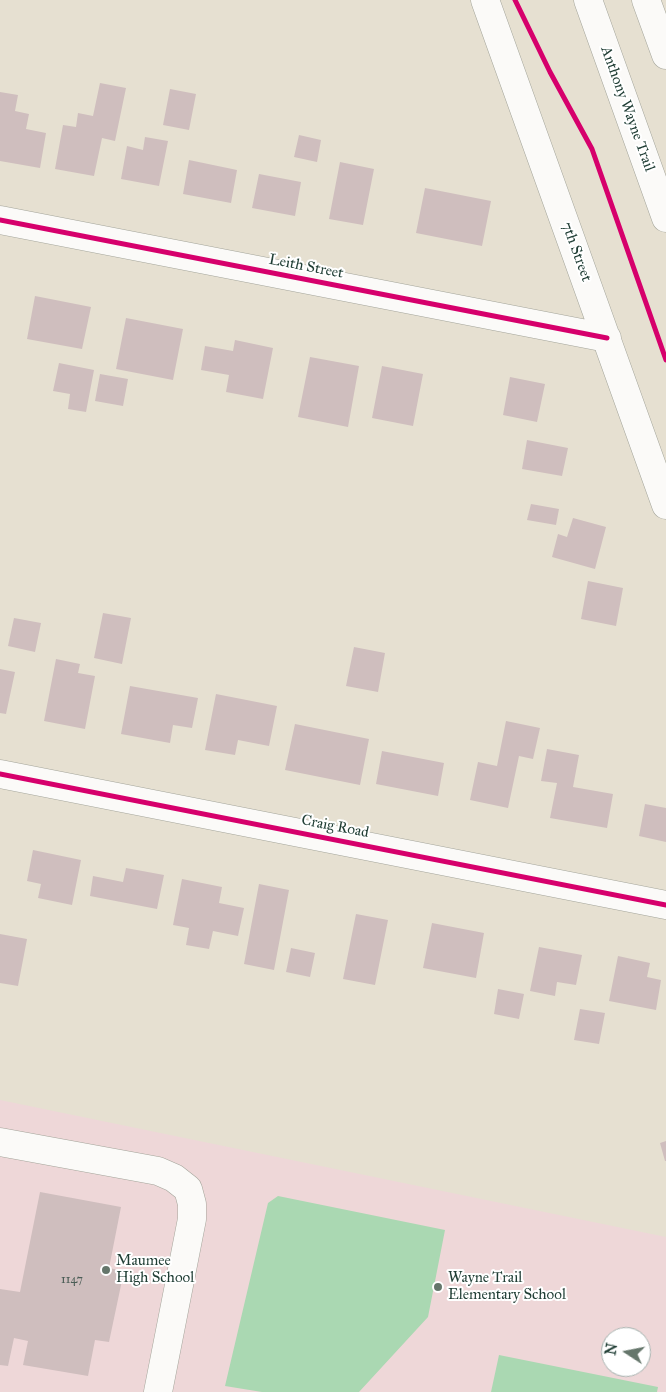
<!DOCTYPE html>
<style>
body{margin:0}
#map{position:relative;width:666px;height:1392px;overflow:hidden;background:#e6e0d1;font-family:"IM FELL Great Primer",serif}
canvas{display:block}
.north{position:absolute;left:601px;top:1327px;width:50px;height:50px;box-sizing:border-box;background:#fff;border:1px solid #a5b1ae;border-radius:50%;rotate:281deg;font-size:14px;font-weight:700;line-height:20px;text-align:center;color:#1f3d34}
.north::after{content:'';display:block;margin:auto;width:18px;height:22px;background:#65766b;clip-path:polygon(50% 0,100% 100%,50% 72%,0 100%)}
</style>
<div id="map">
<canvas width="666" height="1392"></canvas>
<div class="north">N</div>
</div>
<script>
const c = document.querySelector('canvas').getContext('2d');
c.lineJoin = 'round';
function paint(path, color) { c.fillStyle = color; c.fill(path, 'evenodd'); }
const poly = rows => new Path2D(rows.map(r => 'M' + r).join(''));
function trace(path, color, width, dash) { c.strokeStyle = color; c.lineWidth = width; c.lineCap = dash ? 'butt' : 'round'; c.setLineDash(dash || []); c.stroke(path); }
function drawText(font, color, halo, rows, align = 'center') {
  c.font = font + ' "IM FELL Great Primer",serif'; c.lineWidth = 4; c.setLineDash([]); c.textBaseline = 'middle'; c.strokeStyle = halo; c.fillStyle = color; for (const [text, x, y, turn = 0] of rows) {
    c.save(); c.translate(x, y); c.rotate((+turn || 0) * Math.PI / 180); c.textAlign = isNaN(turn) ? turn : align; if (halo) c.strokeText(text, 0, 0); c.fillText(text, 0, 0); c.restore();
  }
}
paint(poly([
 [0,1100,666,1237,666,1392,0,1392],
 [611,1337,641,1337,641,1367,611,1367]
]), '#eed7d8');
paint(poly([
 [278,1196,445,1230,428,1317,359,1392,262,1392,225,1386,268,1203],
 [499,1355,658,1387,657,1392,491,1392]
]), '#aad8b2');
paint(poly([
 [100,83,126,88,115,141,102,138,94,176,55,169,63,125,76,127,78,113,93,116],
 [170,89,196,94,189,130,163,125],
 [0,92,18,95,15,111,29,114,26,129,46,133,40,168,0,161],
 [299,135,321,140,317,162,294,157],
 [145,137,168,141,159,186,121,179,127,146,143,150],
 [189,160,237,170,231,203,183,194],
 [340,162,374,169,363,225,329,219],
 [259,174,301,182,295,216,252,208],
 [425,188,491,201,482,246,416,233],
 [35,296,91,307,82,349,27,339],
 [126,318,183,329,173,380,116,369],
 [235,340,273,348,263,399,226,392,229,375,201,370,205,346,233,351],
 [310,357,359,366,348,427,298,417],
 [59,363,94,370,86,412,68,409,70,394,53,391],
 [382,366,423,374,413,426,372,418],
 [100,374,128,379,123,406,95,401],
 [510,377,545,384,537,422,503,415],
 [527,440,568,448,562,476,522,469],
 [531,504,559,509,556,525,527,520],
 [573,518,606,527,595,569,552,557,558,534,567,537],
 [588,581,623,588,616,626,581,619],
 [103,613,131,618,122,664,94,658],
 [14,618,41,623,35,652,8,646],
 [354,647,385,653,378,692,346,686],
 [56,659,80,664,78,673,95,676,85,729,44,721],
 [0,669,15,672,6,714,0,713],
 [130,686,198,698,192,728,173,725,170,743,121,734],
 [216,694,277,706,269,746,238,740,235,755,205,750],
 [506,721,540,728,533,759,519,756,508,808,470,800,478,762,497,766],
 [295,724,369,739,360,785,285,770],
 [547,749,579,755,573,787,613,794,607,828,550,818,557,783,541,781],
 [382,751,444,763,438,796,376,784],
 [645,804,666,808,666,842,639,836],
 [33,850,81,860,72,905,38,898,41,884,27,881],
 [126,868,164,875,157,909,90,896,93,876,123,882],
 [182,879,222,887,219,903,244,908,238,936,213,931,209,949,186,945,189,928,173,925],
 [259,884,289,890,274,970,244,964],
 [356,914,388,920,375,985,343,979],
 [432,923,484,933,476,978,423,968],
 [0,934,27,939,18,986,0,983],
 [539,947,582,955,576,985,557,982,555,996,530,991],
 [291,948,315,953,310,977,286,972],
 [618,956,650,963,647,977,661,980,656,1010,609,1001],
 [498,989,524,994,519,1019,494,1014],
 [580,1009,605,1013,599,1044,574,1040],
 [666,1141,666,1161,665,1161,660,1143],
 [40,1192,121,1207,109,1268,124,1271,109,1342,95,1340,88,1376,23,1365,28,1341,14,1338,8,1366,0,1365,0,1289,20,1292]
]), '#cfbebe');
const minor = poly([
 [485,0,666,505],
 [0,220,607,338],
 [0,774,666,905],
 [0,1142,158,1171,174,1178,188,1189,192,1204,192,1219,158,1392]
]);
const highway = poly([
 [588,0,666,218],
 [646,0,666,55]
]);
trace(minor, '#a3a49a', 29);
trace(highway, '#a3a49a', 29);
trace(minor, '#fbfaf8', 28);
trace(highway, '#fbfaf8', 28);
trace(poly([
 [515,0,550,72,592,149,666,360],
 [0,220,607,338],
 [0,774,666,905]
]), '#d6006c', 5);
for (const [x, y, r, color] of [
 [106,1270,5,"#65766b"],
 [438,1287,5,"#65766b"]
]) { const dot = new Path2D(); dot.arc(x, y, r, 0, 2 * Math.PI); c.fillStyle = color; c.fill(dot); trace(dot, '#fff', 2); }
drawText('12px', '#4b5d56', null, [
 ["1147",72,1280]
]);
drawText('15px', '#1f3d34', '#fff', [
 ["Anthony Wayne Trail",627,109,70],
 ["7th Street",576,252,70],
 ["Leith Street",306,267,11],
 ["Craig Road",335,827,11]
]);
drawText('15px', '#1f3d34', '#fff', [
 ["Maumee",116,1261],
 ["High School",116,1278],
 ["Wayne Trail",448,1278],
 ["Elementary School",448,1295]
], 'left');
</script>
